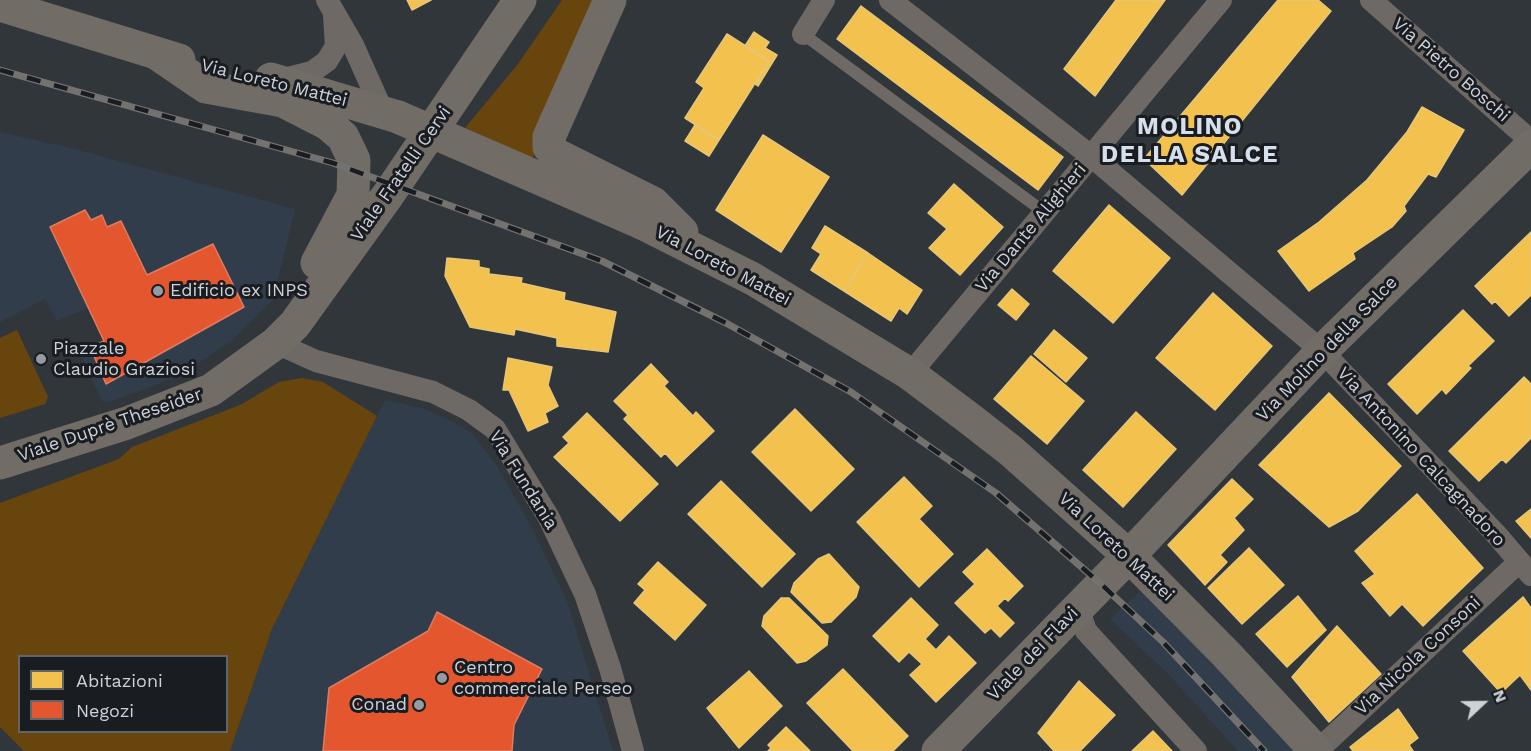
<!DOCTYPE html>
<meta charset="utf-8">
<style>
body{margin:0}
#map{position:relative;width:1531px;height:751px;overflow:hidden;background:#31363b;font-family:"Work Sans",sans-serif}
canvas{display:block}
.legend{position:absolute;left:18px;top:655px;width:210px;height:78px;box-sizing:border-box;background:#191c21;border:2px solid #61656a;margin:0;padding:8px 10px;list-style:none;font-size:18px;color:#cdd2d8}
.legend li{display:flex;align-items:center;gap:12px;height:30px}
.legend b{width:30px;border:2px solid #61656a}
.north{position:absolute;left:1453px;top:673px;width:60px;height:60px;-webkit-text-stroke:4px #191c21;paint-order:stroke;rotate:68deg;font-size:16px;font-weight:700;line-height:24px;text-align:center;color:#cdd2d8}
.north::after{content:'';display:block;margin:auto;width:21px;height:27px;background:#cdd2d8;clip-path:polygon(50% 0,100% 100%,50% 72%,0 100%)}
</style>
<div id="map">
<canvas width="1531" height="751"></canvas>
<ul class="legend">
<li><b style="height:16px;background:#f2c14e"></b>Abitazioni</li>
<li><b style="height:16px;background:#e4572e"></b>Negozi</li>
</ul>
<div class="north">N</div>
</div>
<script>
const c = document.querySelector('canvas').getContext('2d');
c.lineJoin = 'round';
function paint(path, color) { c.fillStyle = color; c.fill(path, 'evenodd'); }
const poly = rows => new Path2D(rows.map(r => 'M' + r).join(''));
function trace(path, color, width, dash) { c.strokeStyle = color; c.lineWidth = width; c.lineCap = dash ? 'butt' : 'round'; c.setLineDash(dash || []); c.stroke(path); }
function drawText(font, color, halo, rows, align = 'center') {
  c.font = font + ' "Work Sans",sans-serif'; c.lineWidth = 6; c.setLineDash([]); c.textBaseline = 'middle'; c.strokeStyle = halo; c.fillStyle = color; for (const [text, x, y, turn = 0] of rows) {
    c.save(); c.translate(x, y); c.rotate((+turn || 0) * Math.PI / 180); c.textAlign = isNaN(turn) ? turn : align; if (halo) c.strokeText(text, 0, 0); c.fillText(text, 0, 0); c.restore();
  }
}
paint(poly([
 [0,132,71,148,295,209,273,300,230,342,181,375,110,402,102,401,81,356,90,347,104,341,88,308,57,321,45,299,0,322],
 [385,400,425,409,453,422,472,433,497,466,533,530,567,601,613,751,230,751,272,629],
 [1142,590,1297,751,1238,751,1169,675,1110,619]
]), '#323d4b');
paint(poly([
 [562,0,599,0,532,159,465,128,518,64],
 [17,330,48,397,45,404,0,418,0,338],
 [302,378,323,382,377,416,272,629,230,751,24,751,0,727,0,503,119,459,132,447,240,405,279,382],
 [20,656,226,656,226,732,20,732]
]), '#69450e');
const homes = poly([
 [407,0,431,0,412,10,407,0],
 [1116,0,1165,0,1095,96,1064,69,1116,0],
 [1278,0,1318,0,1331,11,1182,195,1144,159,1278,0],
 [861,6,1063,157,1038,190,837,39,861,6],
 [754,32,769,42,765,48,777,55,758,86,755,84,769,61,745,46,754,32],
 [727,34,769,61,719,140,685,118,704,88,696,82,727,34],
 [1422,107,1464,130,1436,177,1428,174,1404,206,1406,211,1392,227,1353,253,1355,259,1309,291,1278,251,1319,222,1367,180,1407,132,1422,107],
 [695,125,719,140,709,156,685,141,695,125],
 [763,135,829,177,781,252,716,210,763,135],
 [954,184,1003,227,960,275,929,248,947,229,928,213,954,184],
 [1109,205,1170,258,1113,323,1053,271,1109,205],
 [825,226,868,253,844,291,811,270,821,254,812,248,825,226],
 [1531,232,1531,295,1509,316,1495,301,1492,304,1475,286,1531,232],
 [868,253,922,290,907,314,899,308,891,321,844,291,868,253],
 [447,258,479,261,479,267,489,269,489,274,522,278,521,283,565,293,564,300,616,312,608,352,557,346,557,338,515,329,514,335,470,327,445,276,447,258],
 [1012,289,1029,304,1016,320,998,305,1012,289],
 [1213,293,1272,346,1215,410,1156,358,1213,293],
 [1463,310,1494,341,1468,366,1471,368,1446,394,1442,389,1417,414,1388,384,1463,310],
 [1054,330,1087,358,1066,382,1034,354,1054,330],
 [1031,356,1084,401,1047,444,994,399,1031,356],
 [508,358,552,367,548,385,558,406,545,413,548,422,528,431,509,390,503,390,508,358],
 [651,364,668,382,664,386,693,416,696,412,714,431,677,466,665,453,661,457,624,419,628,415,614,401,651,364],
 [1524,377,1531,384,1531,438,1506,463,1502,459,1479,481,1449,451,1524,377],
 [1329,393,1401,466,1358,511,1329,527,1259,465,1329,393],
 [795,409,854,469,811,511,752,452,795,409],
 [1136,412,1176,449,1123,507,1083,470,1136,412],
 [587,413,658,484,620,521,554,457,569,443,563,437,587,413],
 [904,477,932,506,919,519,953,554,919,587,857,522,904,477],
 [1232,479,1253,499,1234,518,1244,530,1220,555,1227,562,1205,585,1168,545,1232,479],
 [721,481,795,554,762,587,688,514,721,481],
 [1417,494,1483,568,1423,626,1402,604,1390,616,1362,583,1375,574,1355,551,1417,494],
 [1531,509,1531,538,1516,521,1531,509],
 [1249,548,1284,585,1242,624,1208,588,1249,548],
 [987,549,1023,586,1008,601,1005,598,997,606,1014,623,1000,637,991,628,985,633,955,603,975,584,963,572,987,549],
 [829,554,859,587,856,597,831,622,822,623,791,592,794,583,818,559,829,554],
 [658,562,706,605,675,640,634,603,645,590,638,584,658,562],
 [1298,596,1326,630,1287,667,1256,634,1298,596],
 [1523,597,1531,608,1531,690,1520,675,1501,693,1463,651,1523,597],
 [781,598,789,598,828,636,827,645,806,661,797,663,762,626,764,616,781,598],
 [911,598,938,625,925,639,936,650,949,636,976,663,936,702,910,675,922,664,909,652,899,662,873,636,911,598],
 [1337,626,1381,674,1329,722,1292,677,1337,626],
 [843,669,908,736,893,751,853,751,807,703,843,669],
 [749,671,782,706,739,748,707,708,749,671],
 [1079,681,1115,715,1080,751,1054,751,1038,733,1079,681],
 [1398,709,1418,738,1409,745,1413,751,1353,751,1350,747,1398,709],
 [786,727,810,751,768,751,771,748,768,745,786,727],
 [1153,731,1172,751,1132,751,1153,731]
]);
paint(homes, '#f2c14e');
trace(homes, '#e7c677', 1.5);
const shops = poly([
 [85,210,91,220,102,215,107,227,121,221,147,275,213,244,244,307,106,384,90,347,104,341,50,227,85,210],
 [437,612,542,669,514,725,512,751,323,751,329,688,428,631,437,612]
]);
paint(shops, '#e4572e');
trace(shops, '#dd7c61', 1.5);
trace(poly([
 [803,34,1044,212]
]), '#6e6964', 12);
trace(poly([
 [327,0,353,45,382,110],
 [890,0,1091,156,1322,351,1495,533,1531,575],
 [1371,0,1531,141],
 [803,34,824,0],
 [280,80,312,72,327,61,336,46,334,16],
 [276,343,316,361,433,392,469,410,495,429,549,518,585,594,610,668,633,751],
 [910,374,1221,0],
 [1081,605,1080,613,1086,631,1196,751],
 [1317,751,1519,562]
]), '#6e6964', 22);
trace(poly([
 [610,0,549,137,549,147,557,155,653,203,682,232],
 [0,5,179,60],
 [159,55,206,87,283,101,328,124,343,137,354,160,353,195,317,263],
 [271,79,398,117],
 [642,223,753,279,910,374,970,419,1011,451,1129,556,1226,654,1316,751],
 [0,463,127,423,211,390,276,343,295,324,388,195,520,0],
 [938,751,1129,556,1322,351,1531,146]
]), '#716c66', 33);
const rail = poly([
 [0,70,333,163,602,261,726,323,851,392,996,493,1101,584,1163,642,1264,751]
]);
trace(rail, '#73726f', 7);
trace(rail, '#191c21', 4.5, [14]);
trace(poly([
 [398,117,642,223]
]), '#716c66', 33);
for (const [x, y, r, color] of [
 [158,291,6,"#969ba1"],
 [41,359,6,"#969ba1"],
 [442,678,6,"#969ba1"],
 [419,705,6,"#969ba1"]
]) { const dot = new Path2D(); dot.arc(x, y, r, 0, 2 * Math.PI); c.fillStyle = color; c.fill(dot); trace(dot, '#191c21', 2); }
drawText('18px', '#cdd2d8', '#191c21', [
 ["Via Pietro Boschi",1451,70,41],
 ["Via Loreto Mattei",274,83,14],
 ["Viale Fratelli Cervi",401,174,-55],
 ["Via Dante Alighieri",1031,228,-50],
 ["Via Loreto Mattei",723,266,28],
 ["Via Molino della Salce",1327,349,-46],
 ["Viale Duprè Theseider",110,425,-19],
 ["Via Antonino Calcagnadoro",1421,457,47],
 ["Via Fundania",523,480,58],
 ["Via Loreto Mattei",1116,547,43],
 ["Viale dei Flavi",1033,654,-46],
 ["Via Nicola Consoni",1418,656,-43]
]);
drawText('18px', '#cdd2d8', '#191c21', [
 ["Edificio ex INPS",170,291],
 ["Piazzale",53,349],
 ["Claudio Graziosi",53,370],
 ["Centro",454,668],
 ["commerciale Perseo",454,689],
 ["Conad",407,705,"right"]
], 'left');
c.letterSpacing = '1.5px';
drawText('bold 24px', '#d6e0ed', '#191c21', [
 ["MOLINO",1190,127],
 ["DELLA SALCE",1190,155]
]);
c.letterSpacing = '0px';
</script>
